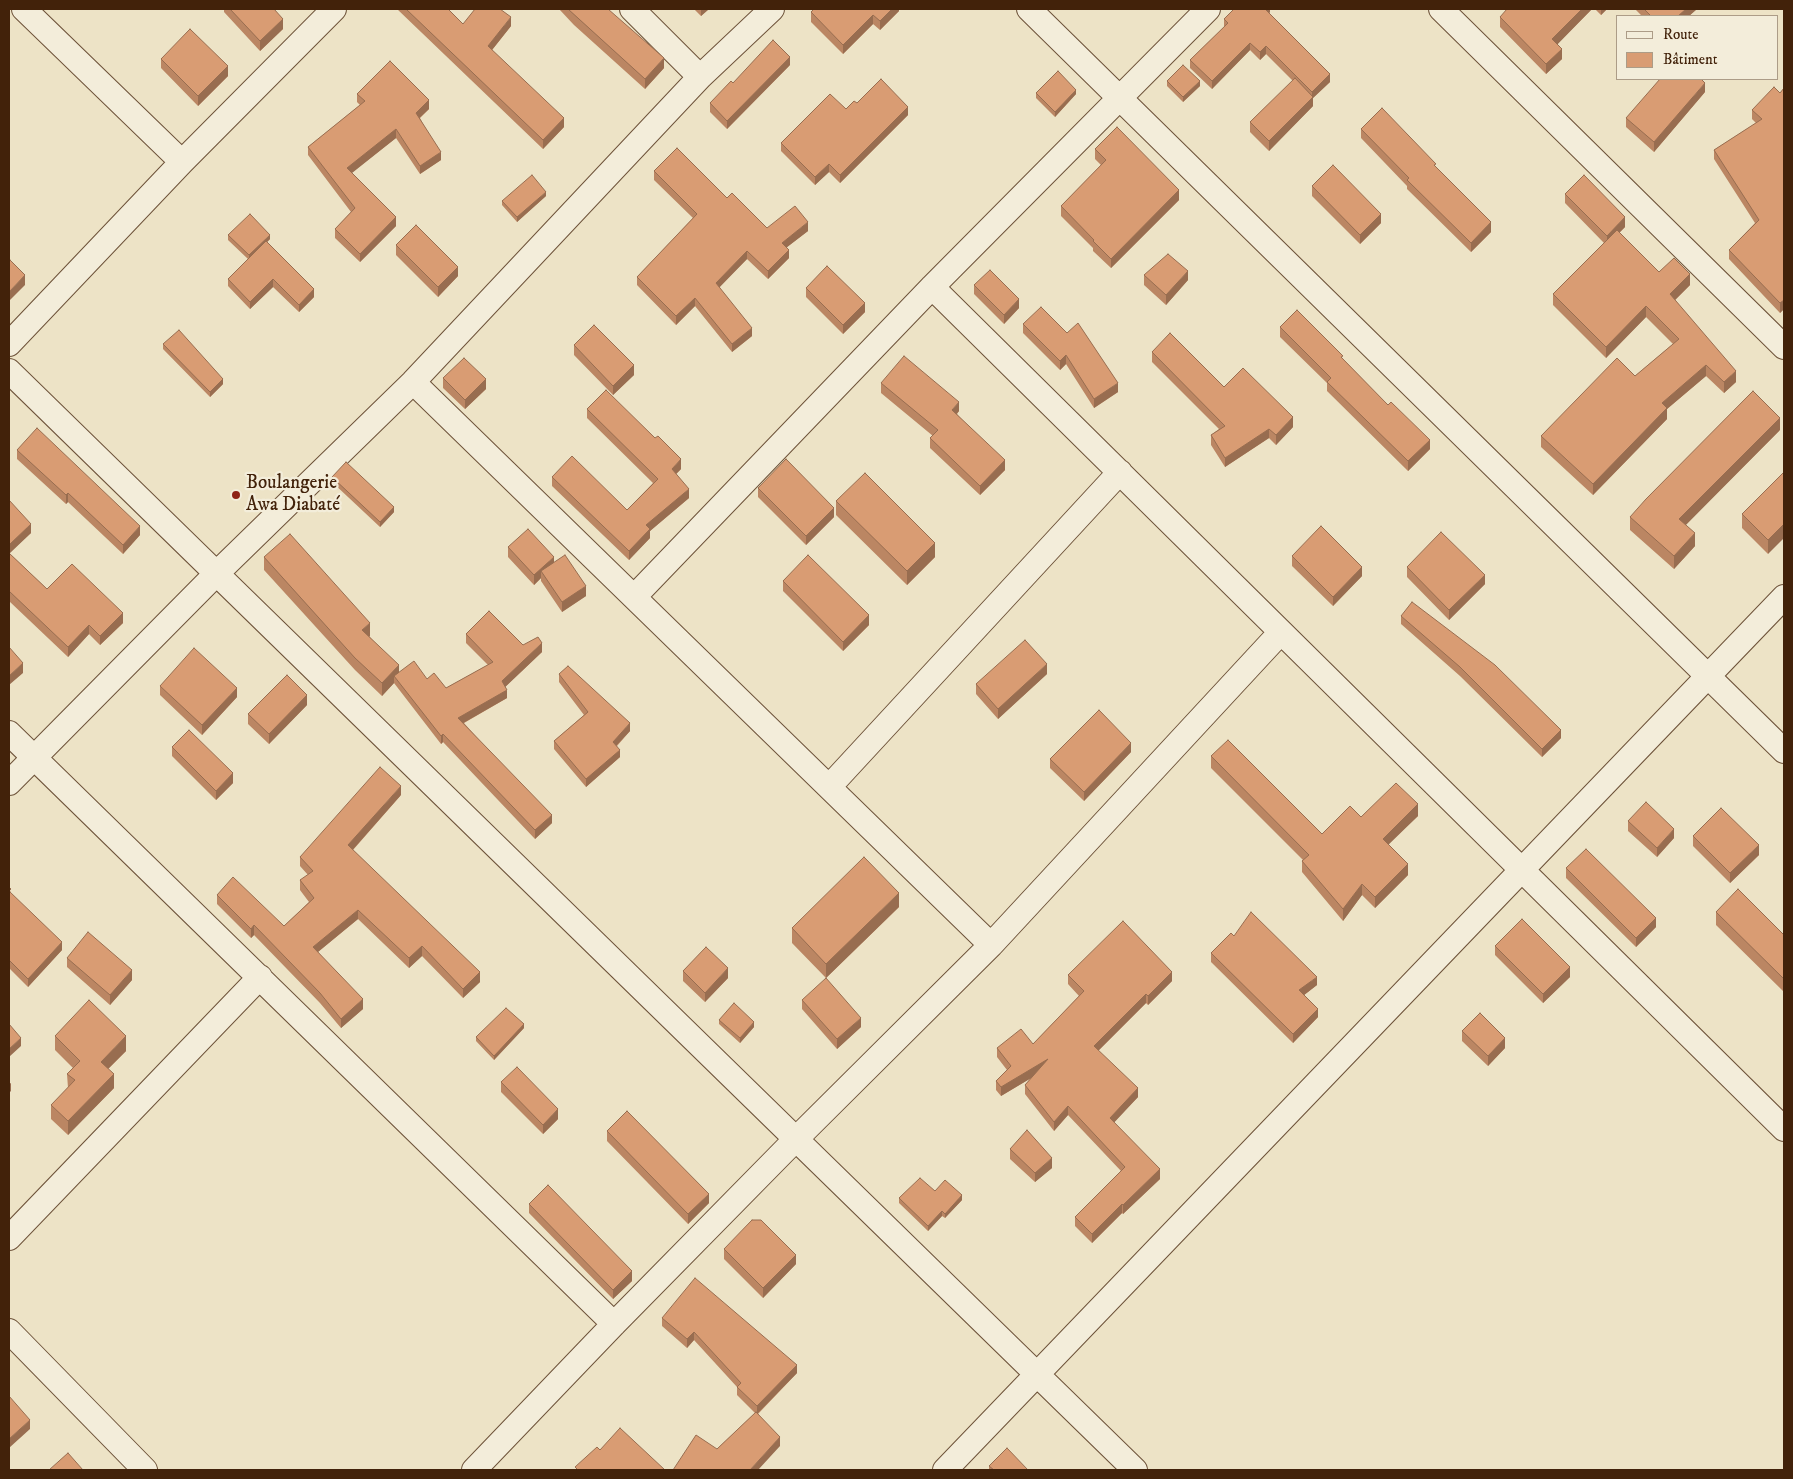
<!DOCTYPE html>
<meta charset="utf-8">
<style>
body{margin:0}
#map{position:relative;width:1793px;height:1479px;overflow:hidden;background:#ede3c6;font-family:"IM FELL DW Pica",serif}
canvas{display:block}
.frame{position:absolute;inset:0;border:10px solid #42220a;pointer-events:none}
.legend{position:absolute;left:1616px;top:15px;width:162px;height:65px;box-sizing:border-box;background:#f3edda;border:1px solid #ac9c87;margin:0;padding:6px 9px;list-style:none;font-size:15px;color:#42220a}
.legend li{display:flex;align-items:center;gap:10px;height:25px}
.legend b{width:25px;border:1px solid #ac9c87}
</style>
<div id="map">
<canvas width="1793" height="1479"></canvas>
<div class="frame"></div>
<ul class="legend">
<li><b style="height:6px;background:#f3edda"></b>Route</li>
<li><b style="height:14px;background:#d99c73"></b>Bâtiment</li>
</ul>
</div>
<script>
const c = document.querySelector('canvas').getContext('2d');
c.lineJoin = 'round';
const poly = rows => new Path2D(rows.map(r => 'M' + r).join(''));
function trace(path, color, width, dash) { c.strokeStyle = color; c.lineWidth = width; c.lineCap = dash ? 'butt' : 'round'; c.setLineDash(dash || []); c.stroke(path); }
function paint(path, color) { c.fillStyle = color; c.fill(path, 'evenodd'); }
function drawText(font, color, halo, rows, align = 'center') {
  c.font = font + ' "IM FELL DW Pica",serif'; c.lineWidth = 4.5; c.setLineDash([]); c.textBaseline = 'middle'; c.strokeStyle = halo; c.fillStyle = color; for (const [text, x, y, turn = 0] of rows) {
    c.save(); c.translate(x, y); c.rotate((+turn || 0) * Math.PI / 180); c.textAlign = isNaN(turn) ? turn : align; if (halo) c.strokeText(text, 0, 0); c.fillText(text, 0, 0); c.restore();
  }
}
const minor = poly([
 [24,9,182,162],
 [632,9,700,77],
 [1029,9,1784,751],
 [1441,9,1784,347],
 [932,287,1784,1129],
 [9,344,182,162,334,9],
 [9,371,1135,1470],
 [413,382,991,945],
 [634,597,932,287,1208,9],
 [9,733,614,1324],
 [9,783,216,574,413,382,700,77,772,9],
 [829,787,1120,472],
 [9,1238,260,977],
 [9,1331,145,1470],
 [474,1470,614,1324,795,1140,991,945,1281,632],
 [945,1470,1784,597]
]);
trace(minor, '#6d5239', 26);
trace(minor, '#f3edda', 24);
paint(poly([
 [224,9,274,9,283,29,260,51,224,12],
 [397,9,448,9,463,24,511,26,492,50,564,127,543,149],
 [559,9,608,9,664,68,645,89,574,25],
 [694,9,709,9,701,16],
 [899,9,899,11,880,30,873,24,843,54,811,22,811,12],
 [1270,9,1270,12,1269,13,1330,82,1313,98,1313,106,1269,151,1250,132,1250,122,1293,81,1266,54,1260,60,1250,50,1212,89,1190,68,1190,60,1224,27,1224,19],
 [1592,9,1557,44,1562,59,1546,74,1500,27,1500,17],
 [1595,9,1607,9,1601,15],
 [1635,9,1697,9,1689,16,1642,16],
 [161,59,228,76,198,106,161,68],
 [790,65,727,129,710,112,710,103,733,83],
 [1167,81,1200,86,1183,102,1167,86],
 [1784,88,1784,309,1780,313,1729,259,1729,250,1755,223,1714,159,1714,150,1756,123,1752,119,1752,110,1780,93],
 [1705,92,1654,152,1626,127,1626,118],
 [1036,93,1076,94,1055,117,1036,98],
 [357,94,429,109,420,118,441,160,420,174,396,138,351,173,396,226,360,262,335,238,335,229,351,212,308,155,308,147,360,105,357,102],
 [846,109,908,115,840,183,829,172,815,185,781,151,781,143],
 [1361,129,1436,167,1491,232,1471,252,1407,189,1407,186,1361,138],
 [1095,149,1179,200,1111,268,1093,251,1093,248,1061,216,1061,206,1101,165,1095,159],
 [654,171,727,198,767,228,808,231,787,247,789,258,768,279,747,259,719,287,752,336,732,352,695,306,676,325,637,285,637,277,693,218,654,180],
 [1312,186,1381,223,1360,244,1312,196],
 [1565,194,1625,227,1619,233,1659,272,1690,285,1675,300,1736,382,1724,393,1706,376,1667,409,1667,419,1593,495,1541,447,1541,436,1635,376,1673,344,1646,317,1606,358,1553,305,1553,294,1604,243,1565,203],
 [546,196,517,222,502,205,502,201],
 [228,235,270,239,267,242,314,297,299,312,273,287,250,309,228,286,228,279,248,259,228,240],
 [396,245,458,276,438,297,396,255],
 [1144,275,1188,280,1166,305,1144,285],
 [974,285,1019,308,1004,324,974,294],
 [806,288,865,312,843,334,806,297],
 [1023,324,1118,392,1094,408,1066,364,1060,370,1023,333],
 [1280,327,1343,359,1430,449,1408,471,1327,391,1327,383,1280,337],
 [163,344,223,384,210,397,163,349],
 [574,345,634,375,613,395,574,355],
 [1152,352,1224,387,1293,427,1276,445,1269,438,1225,467,1211,445,1211,435,1219,429,1152,362],
 [443,378,486,389,465,409,443,388],
 [881,383,959,411,957,414,1005,470,980,495,930,448,930,438,933,436,881,393],
 [587,409,681,469,676,474,689,498,650,531,650,538,629,560,552,486,552,477,627,510,653,483,587,418],
 [1780,430,1685,525,1695,546,1674,569,1630,530,1630,517],
 [17,450,140,535,123,554,68,502,66,504,17,459],
 [1784,472,1768,554,1742,528,1742,514],
 [332,477,394,512,380,527,332,482],
 [758,488,834,517,806,545,758,497],
 [9,500,31,533,9,553,47,589,123,623,100,645,89,634,68,657,9,601],
 [836,501,935,557,907,585,836,515],
 [508,547,554,563,586,596,562,612,541,581,541,578,534,585,508,557],
 [1292,556,1362,576,1333,606,1292,566],
 [264,557,370,636,369,636,399,672,427,679,446,688,488,665,466,643,466,634,523,645,542,652,505,687,507,698,464,723,552,823,535,839,443,742,441,744,394,683,382,696,355,670,264,570],
 [1407,567,1485,584,1449,620,1407,577],
 [783,581,869,625,843,651,783,591],
 [1401,616,1561,738,1542,757,1460,676,1401,624],
 [559,674,630,731,617,746,620,757,586,787,554,749,554,741,584,715,559,682],
 [1047,674,998,719,976,694,976,684],
 [160,686,237,697,202,735,160,695],
 [307,705,269,744,248,724,248,714],
 [172,747,233,783,216,800,172,756],
 [1131,752,1084,801,1050,768,1050,759],
 [1211,756,1322,834,1361,817,1418,816,1388,844,1408,875,1375,908,1362,895,1343,921,1302,872,1302,861,1303,860,1211,768],
 [401,795,353,850,480,982,463,998,422,956,409,968,358,919,318,952,363,1009,341,1028,320,1003,254,935,251,938,217,904,217,895,284,926,309,902,300,890,300,880,308,875,300,866,300,857],
 [1628,821,1674,838,1657,857,1628,831],
 [1693,836,1759,855,1730,883,1693,846],
 [1566,868,1656,927,1636,947,1566,878],
 [9,887,11,893,62,950,28,987,9,968],
 [899,907,826,978,792,943,792,928],
 [1716,912,1784,935,1784,992,1716,925],
 [1234,936,1317,985,1304,995,1318,1017,1293,1043,1211,962,1211,953],
 [1495,946,1570,977,1543,1003,1495,955],
 [67,958,132,980,110,1005,67,967],
 [683,971,728,978,705,1002,683,981],
 [1068,975,1172,981,1148,1005,1146,1003,1098,1051,1138,1097,1114,1122,1160,1179,1123,1214,1122,1213,1092,1243,1075,1226,1075,1217,1121,1171,1068,1115,1054,1131,1025,1094,1025,1085,1031,1078,1001,1096,996,1090,996,1081,1007,1070,997,1057,997,1048,1033,1044,1079,996,1068,984],
 [802,1000,861,1027,837,1049,802,1009],
 [719,1020,754,1027,740,1043,719,1024],
 [524,1028,494,1060,476,1041,476,1037],
 [1462,1031,1505,1048,1488,1066,1462,1041],
 [55,1036,126,1051,108,1069,114,1088,68,1135,51,1119,51,1105,68,1088,67,1074,73,1068,55,1050],
 [501,1082,558,1119,543,1134,501,1092],
 [607,1131,709,1203,688,1224,607,1141],
 [1010,1149,1052,1168,1035,1182,1010,1159],
 [935,1191,962,1200,945,1218,942,1216,928,1231,899,1203,899,1198],
 [529,1204,632,1281,613,1299,529,1213],
 [724,1249,796,1264,763,1298,724,1259],
 [662,1318,797,1373,758,1414,780,1446,673,1470,717,1449,755,1413,737,1395,737,1387,694,1340,687,1348,662,1326],
 [989,1466,1028,1470,989,1470]
]), '#bb8663');
paint(poly([
 [701,9,709,9,701,16],
 [892,9,899,9,899,11,880,30,880,21],
 [1266,9,1270,9,1270,12,1266,17],
 [1582,9,1592,9,1552,50,1552,39],
 [1601,9,1607,9,1601,15],
 [1686,9,1697,9,1689,16,1678,16],
 [873,15,873,24,843,54,843,45],
 [511,17,511,26,488,55,488,46],
 [283,19,283,29,260,51,260,41],
 [1250,43,1250,50,1212,89,1212,81],
 [1266,46,1266,54,1260,60,1260,52],
 [1562,49,1562,59,1546,74,1546,64],
 [790,57,790,65,727,129,727,121],
 [664,58,664,68,645,89,645,79],
 [228,66,228,76,198,106,198,96],
 [1330,74,1330,82,1313,98,1313,106,1269,151,1269,141,1312,98,1312,92],
 [1200,81,1200,86,1183,102,1183,97],
 [1705,83,1705,92,1654,152,1654,142],
 [1076,90,1076,94,1055,117,1055,112],
 [429,100,429,109,416,121,416,113],
 [908,107,908,115,840,183,840,175],
 [564,118,564,127,543,149,543,140],
 [396,129,396,138,347,177,347,168],
 [441,152,441,160,420,174,420,166],
 [829,164,829,172,815,185,815,177],
 [1179,190,1179,200,1111,268,1111,259],
 [546,192,546,196,517,222,517,217],
 [1381,214,1381,223,1360,244,1360,235],
 [396,217,396,226,360,262,360,254],
 [1625,217,1625,227,1607,245,1607,236],
 [808,222,808,231,782,251,782,243],
 [1491,222,1491,232,1471,252,1471,243],
 [270,235,270,239,249,260,249,255],
 [789,250,789,258,768,279,768,271],
 [747,251,747,259,716,291,716,283],
 [458,267,458,276,438,297,438,287],
 [1188,271,1188,280,1166,305,1166,295],
 [1690,274,1690,285,1670,305,1670,294],
 [25,275,25,285,9,301,9,292],
 [273,279,273,287,250,309,250,302],
 [314,289,314,297,299,312,299,305],
 [695,298,695,306,676,325,676,316],
 [1019,299,1019,308,1004,324,1004,315],
 [1784,300,1784,309,1780,313,1780,303],
 [865,303,865,312,843,334,843,325],
 [1646,306,1646,317,1606,358,1606,347],
 [752,328,752,336,732,352,732,344],
 [1066,355,1066,364,1060,370,1060,361],
 [634,365,634,375,613,395,613,386],
 [1706,365,1706,376,1667,409,1667,419,1593,495,1593,484,1662,403],
 [1736,371,1736,382,1724,393,1724,382],
 [223,379,223,384,210,397,210,392],
 [486,379,486,389,465,409,465,400],
 [1118,383,1118,392,1094,408,1094,399],
 [959,402,959,411,952,419,952,410],
 [1293,417,1293,427,1276,445,1276,435],
 [1780,418,1780,430,1679,532,1679,519],
 [1269,429,1269,438,1225,467,1225,458],
 [1430,440,1430,449,1408,471,1408,461],
 [681,459,681,469,672,478,672,469],
 [1005,460,1005,470,980,495,980,486],
 [689,489,689,498,650,531,650,538,629,560,629,551,646,525],
 [68,493,68,502,66,504,66,495],
 [394,507,394,512,380,527,380,522],
 [834,508,834,517,806,545,806,536],
 [31,524,31,533,9,554,9,545],
 [1784,524,1784,538,1768,554,1768,540],
 [140,526,140,535,123,554,123,545],
 [1695,533,1695,546,1674,569,1674,556],
 [935,543,935,557,907,585,907,571],
 [554,557,554,566,541,571,541,578,534,585,534,575],
 [1362,567,1362,576,1333,606,1333,597],
 [1485,575,1485,584,1449,620,1449,610],
 [586,586,586,596,562,612,562,602],
 [123,613,123,623,100,645,100,636],
 [869,615,869,625,843,651,843,642],
 [370,623,370,636,362,643,362,630],
 [89,625,89,634,68,657,68,647],
 [542,643,542,652,502,690,502,681],
 [23,663,23,673,9,685,9,676],
 [1047,664,1047,674,998,719,998,709],
 [399,665,399,677,394,676,394,683,382,696,382,683],
 [237,688,237,697,202,735,202,725],
 [507,690,507,698,458,726,458,718],
 [307,695,307,705,269,744,269,734],
 [630,723,630,731,613,749,613,742],
 [1561,730,1561,738,1542,757,1542,749],
 [443,734,443,742,441,744,441,736],
 [1131,743,1131,752,1084,801,1084,792],
 [620,750,620,757,586,787,586,779],
 [233,773,233,783,216,800,216,791],
 [401,786,401,795,348,855,348,845],
 [1418,804,1418,816,1383,850,1383,839],
 [552,815,552,823,535,839,535,830],
 [1674,829,1674,838,1657,857,1657,848],
 [1759,845,1759,855,1730,883,1730,873],
 [1408,864,1408,875,1375,908,1375,897],
 [1362,884,1362,895,1343,921,1343,909],
 [899,893,899,907,826,978,826,964],
 [358,910,358,919,313,956,313,947],
 [1656,918,1656,927,1636,947,1636,938],
 [254,925,254,935,251,938,251,929],
 [62,942,62,950,28,987,28,979],
 [422,946,422,956,409,968,409,958],
 [1570,967,1570,977,1543,1003,1543,994],
 [728,968,728,978,705,1002,705,993],
 [132,970,132,980,110,1005,110,995],
 [480,972,480,982,463,998,463,989],
 [1172,972,1172,981,1148,1005,1148,996],
 [1317,977,1317,985,1299,999,1299,990],
 [1146,994,1146,1003,1094,1055,1094,1046],
 [363,999,363,1009,341,1028,341,1019],
 [1318,1009,1318,1017,1293,1043,1293,1034],
 [861,1018,861,1027,837,1049,837,1039],
 [754,1022,754,1027,740,1043,740,1038],
 [524,1024,524,1028,494,1060,494,1056],
 [126,1036,126,1051,101,1076,101,1062],
 [21,1038,21,1046,9,1057,9,1049],
 [1505,1038,1505,1048,1488,1066,1488,1056],
 [1048,1059,1048,1068,1001,1096,1001,1087],
 [114,1074,114,1088,68,1135,68,1121],
 [11,1083,11,1091,9,1093,9,1084],
 [1138,1088,1138,1097,1110,1127,1110,1118],
 [1068,1106,1068,1115,1054,1131,1054,1122],
 [558,1109,558,1119,543,1134,543,1125],
 [1052,1158,1052,1168,1035,1182,1035,1173],
 [1160,1169,1160,1179,1123,1214,1123,1205],
 [709,1194,709,1203,688,1224,688,1214],
 [962,1195,962,1200,945,1218,945,1214],
 [1122,1204,1122,1213,1092,1243,1092,1234],
 [942,1211,942,1216,928,1231,928,1226],
 [796,1255,796,1264,763,1298,763,1288],
 [632,1271,632,1281,613,1299,613,1290],
 [694,1332,694,1340,687,1348,687,1339],
 [797,1365,797,1373,757,1414,757,1406],
 [30,1420,30,1429,9,1448,9,1439],
 [780,1437,780,1446,758,1470,750,1470]
]), '#986d50');
const building = poly([
 [230,9,274,9,283,19,260,41,230,9],
 [406,9,448,9,463,24,475,9,500,9,511,17,488,46,564,118,543,140,406,9],
 [568,9,608,9,664,58,645,79,568,9],
 [814,9,892,9,880,21,873,15,843,45,811,12,814,9],
 [1234,9,1266,9,1266,10,1330,74,1312,92,1266,46,1260,52,1250,43,1212,81,1190,60,1228,23,1224,19,1234,9],
 [1507,9,1582,9,1552,39,1562,49,1546,64,1500,17,1507,9],
 [1644,9,1686,9,1678,16,1651,16,1644,9],
 [190,29,228,66,198,96,161,59,190,29],
 [773,40,790,57,727,121,710,103,731,81,733,83,773,40],
 [390,61,429,100,416,113,441,152,420,166,396,129,347,168,396,217,360,254,335,229,355,208,308,147,365,101,357,94,390,61],
 [1183,65,1200,81,1183,97,1167,81,1183,65],
 [1058,71,1076,90,1055,112,1036,93,1058,71],
 [1295,78,1313,97,1269,141,1250,122,1295,78],
 [881,79,908,107,840,175,829,164,815,177,781,143,830,94,846,109,854,101,857,103,881,79],
 [1660,79,1701,79,1705,83,1654,142,1626,118,1660,79],
 [1774,87,1780,93,1784,88,1784,300,1780,303,1729,250,1759,220,1714,150,1762,119,1752,110,1774,87],
 [1382,108,1436,164,1434,165,1491,222,1471,243,1407,180,1409,178,1361,129,1382,108],
 [1117,127,1179,190,1111,259,1093,241,1094,240,1061,206,1106,160,1095,149,1117,127],
 [677,148,727,198,732,193,767,228,795,206,808,222,782,243,789,250,768,271,747,251,716,283,752,328,732,344,695,298,676,316,637,277,697,214,654,171,677,148],
 [1333,165,1381,214,1360,235,1312,186,1333,165],
 [532,175,546,192,517,217,502,201,532,175],
 [1584,175,1625,217,1607,236,1565,194,1584,175],
 [250,214,270,235,249,255,228,235,250,214],
 [416,225,458,267,438,287,396,245,416,225],
 [1617,230,1659,272,1674,258,1690,274,1670,294,1736,371,1724,382,1706,365,1662,403,1667,408,1593,484,1541,436,1617,358,1635,376,1679,339,1646,306,1606,347,1553,294,1617,230],
 [266,241,314,289,299,305,273,279,250,302,228,279,266,241],
 [1168,254,1188,271,1166,295,1144,275,1168,254],
 [10,260,25,275,9,292,9,261,10,260],
 [827,266,865,303,843,325,806,288,827,266],
 [990,270,1019,299,1004,315,974,285,990,270],
 [1041,307,1067,333,1078,323,1118,383,1094,399,1066,355,1060,361,1023,324,1041,307],
 [1297,310,1343,356,1341,357,1388,405,1391,402,1430,440,1408,461,1327,382,1331,378,1280,327,1297,310],
 [594,325,634,365,613,386,574,345,594,325],
 [179,330,223,379,210,392,163,344,179,330],
 [1170,333,1224,387,1243,368,1293,417,1276,435,1269,429,1225,458,1211,435,1225,426,1152,352,1170,333],
 [904,356,959,402,952,410,1005,460,980,486,930,438,938,430,881,383,904,356],
 [464,358,486,379,465,400,443,378,464,358],
 [606,390,655,438,658,436,681,459,672,469,689,489,646,525,650,529,629,551,552,477,572,456,627,510,658,479,587,409,606,390],
 [1753,391,1780,418,1679,519,1695,533,1674,556,1630,517,1646,499,1753,391],
 [37,428,140,526,123,545,68,493,66,495,17,450,37,428],
 [786,459,834,508,806,536,758,488,786,459],
 [346,462,394,507,380,522,332,477,346,462],
 [1784,472,1784,524,1768,540,1742,514,1784,472],
 [865,473,935,543,907,571,836,501,865,473],
 [9,500,31,524,9,545,9,500],
 [1321,526,1362,567,1333,597,1292,556,1321,526],
 [528,529,554,557,534,575,508,547,528,529],
 [1441,532,1485,575,1449,610,1407,567,1441,532],
 [290,534,370,623,362,630,399,665,382,683,355,658,264,557,290,534],
 [9,553,47,589,72,564,123,613,100,636,89,625,68,647,9,591,9,553],
 [565,555,586,586,562,602,541,571,565,555],
 [808,555,869,615,843,642,783,581,808,555],
 [1412,602,1495,665,1561,730,1542,749,1460,667,1401,616,1412,602],
 [489,611,523,645,538,637,542,643,502,681,507,690,458,718,552,815,535,830,443,734,441,736,394,676,414,661,427,679,434,673,446,688,493,662,466,634,489,611],
 [1025,640,1047,664,998,709,976,684,1025,640],
 [9,647,23,663,9,676,9,647],
 [194,648,237,688,202,725,160,686,194,648],
 [568,666,630,723,613,742,620,750,586,779,554,741,588,712,559,674,568,666],
 [287,675,307,695,269,734,248,714,287,675],
 [1099,710,1131,743,1084,792,1050,759,1099,710],
 [189,730,233,773,216,791,172,747,189,730],
 [1228,740,1322,834,1350,806,1361,817,1396,783,1418,804,1383,839,1408,864,1375,897,1362,884,1343,909,1302,861,1309,855,1211,756,1228,740],
 [380,767,401,786,348,845,480,972,463,989,422,946,409,958,358,910,313,947,363,999,341,1019,320,993,254,925,251,929,217,895,233,877,284,926,314,898,300,880,313,871,300,857,380,767],
 [1646,802,1674,829,1657,848,1628,821,1646,802],
 [1721,808,1759,845,1730,873,1693,836,1721,808],
 [1586,849,1656,918,1636,938,1566,868,1586,849],
 [864,857,899,893,826,964,792,928,864,857],
 [9,887,11,889,9,891,62,942,28,979,9,960,9,887],
 [1738,889,1784,935,1784,979,1716,912,1738,889],
 [1251,912,1317,977,1299,990,1318,1009,1293,1034,1211,953,1231,933,1234,936,1251,912],
 [1522,919,1570,967,1543,994,1495,946,1522,919],
 [1123,921,1172,972,1148,996,1146,994,1094,1046,1138,1088,1110,1118,1160,1169,1123,1205,1122,1204,1092,1234,1075,1217,1125,1167,1068,1106,1054,1122,1025,1085,1048,1059,1001,1087,996,1081,1011,1066,997,1048,1021,1029,1033,1044,1084,991,1068,975,1123,921],
 [88,932,132,970,110,995,67,958,88,932],
 [706,947,728,968,705,993,683,971,706,947],
 [826,978,861,1018,837,1039,802,1000,826,978],
 [89,1000,126,1036,101,1062,114,1074,68,1121,51,1105,75,1080,67,1074,80,1061,55,1036,89,1000],
 [734,1003,754,1022,740,1038,719,1020,734,1003],
 [506,1008,524,1024,494,1056,476,1037,506,1008],
 [1480,1013,1505,1038,1488,1056,1462,1031,1480,1013],
 [9,1024,21,1038,9,1049,9,1024],
 [517,1067,558,1109,543,1125,501,1082,517,1067],
 [627,1111,709,1194,688,1214,607,1131,627,1111],
 [1027,1130,1052,1158,1035,1173,1010,1149,1027,1130],
 [920,1178,935,1191,945,1180,962,1195,945,1214,942,1211,928,1226,899,1198,920,1178],
 [548,1185,632,1271,613,1290,529,1204,548,1185],
 [752,1220,761,1220,796,1255,763,1288,724,1249,752,1220],
 [695,1278,797,1365,757,1406,737,1387,741,1383,694,1332,687,1339,662,1318,695,1278],
 [9,1396,30,1420,9,1439,9,1396],
 [756,1412,780,1437,750,1470,673,1470,696,1435,717,1449,756,1412],
 [620,1428,665,1470,578,1470,575,1467,597,1447,600,1450,620,1428],
 [1007,1448,1028,1470,994,1470,989,1466,1007,1448],
 [68,1453,83,1470,49,1470,68,1453]
]);
paint(building, '#d99c73');
trace(building, '#986d50', 1);
for (const [x, y, r, color] of [
 [236,495,5,"#8f2418"]
]) { const dot = new Path2D(); dot.arc(x, y, r, 0, 2 * Math.PI); c.fillStyle = color; c.fill(dot); trace(dot, '#f3edda', 2); }
drawText('19px', '#42220a', '#f3edda', [
 ["Boulangerie",246,484],
 ["Awa Diabaté",246,506]
], 'left');
</script>
